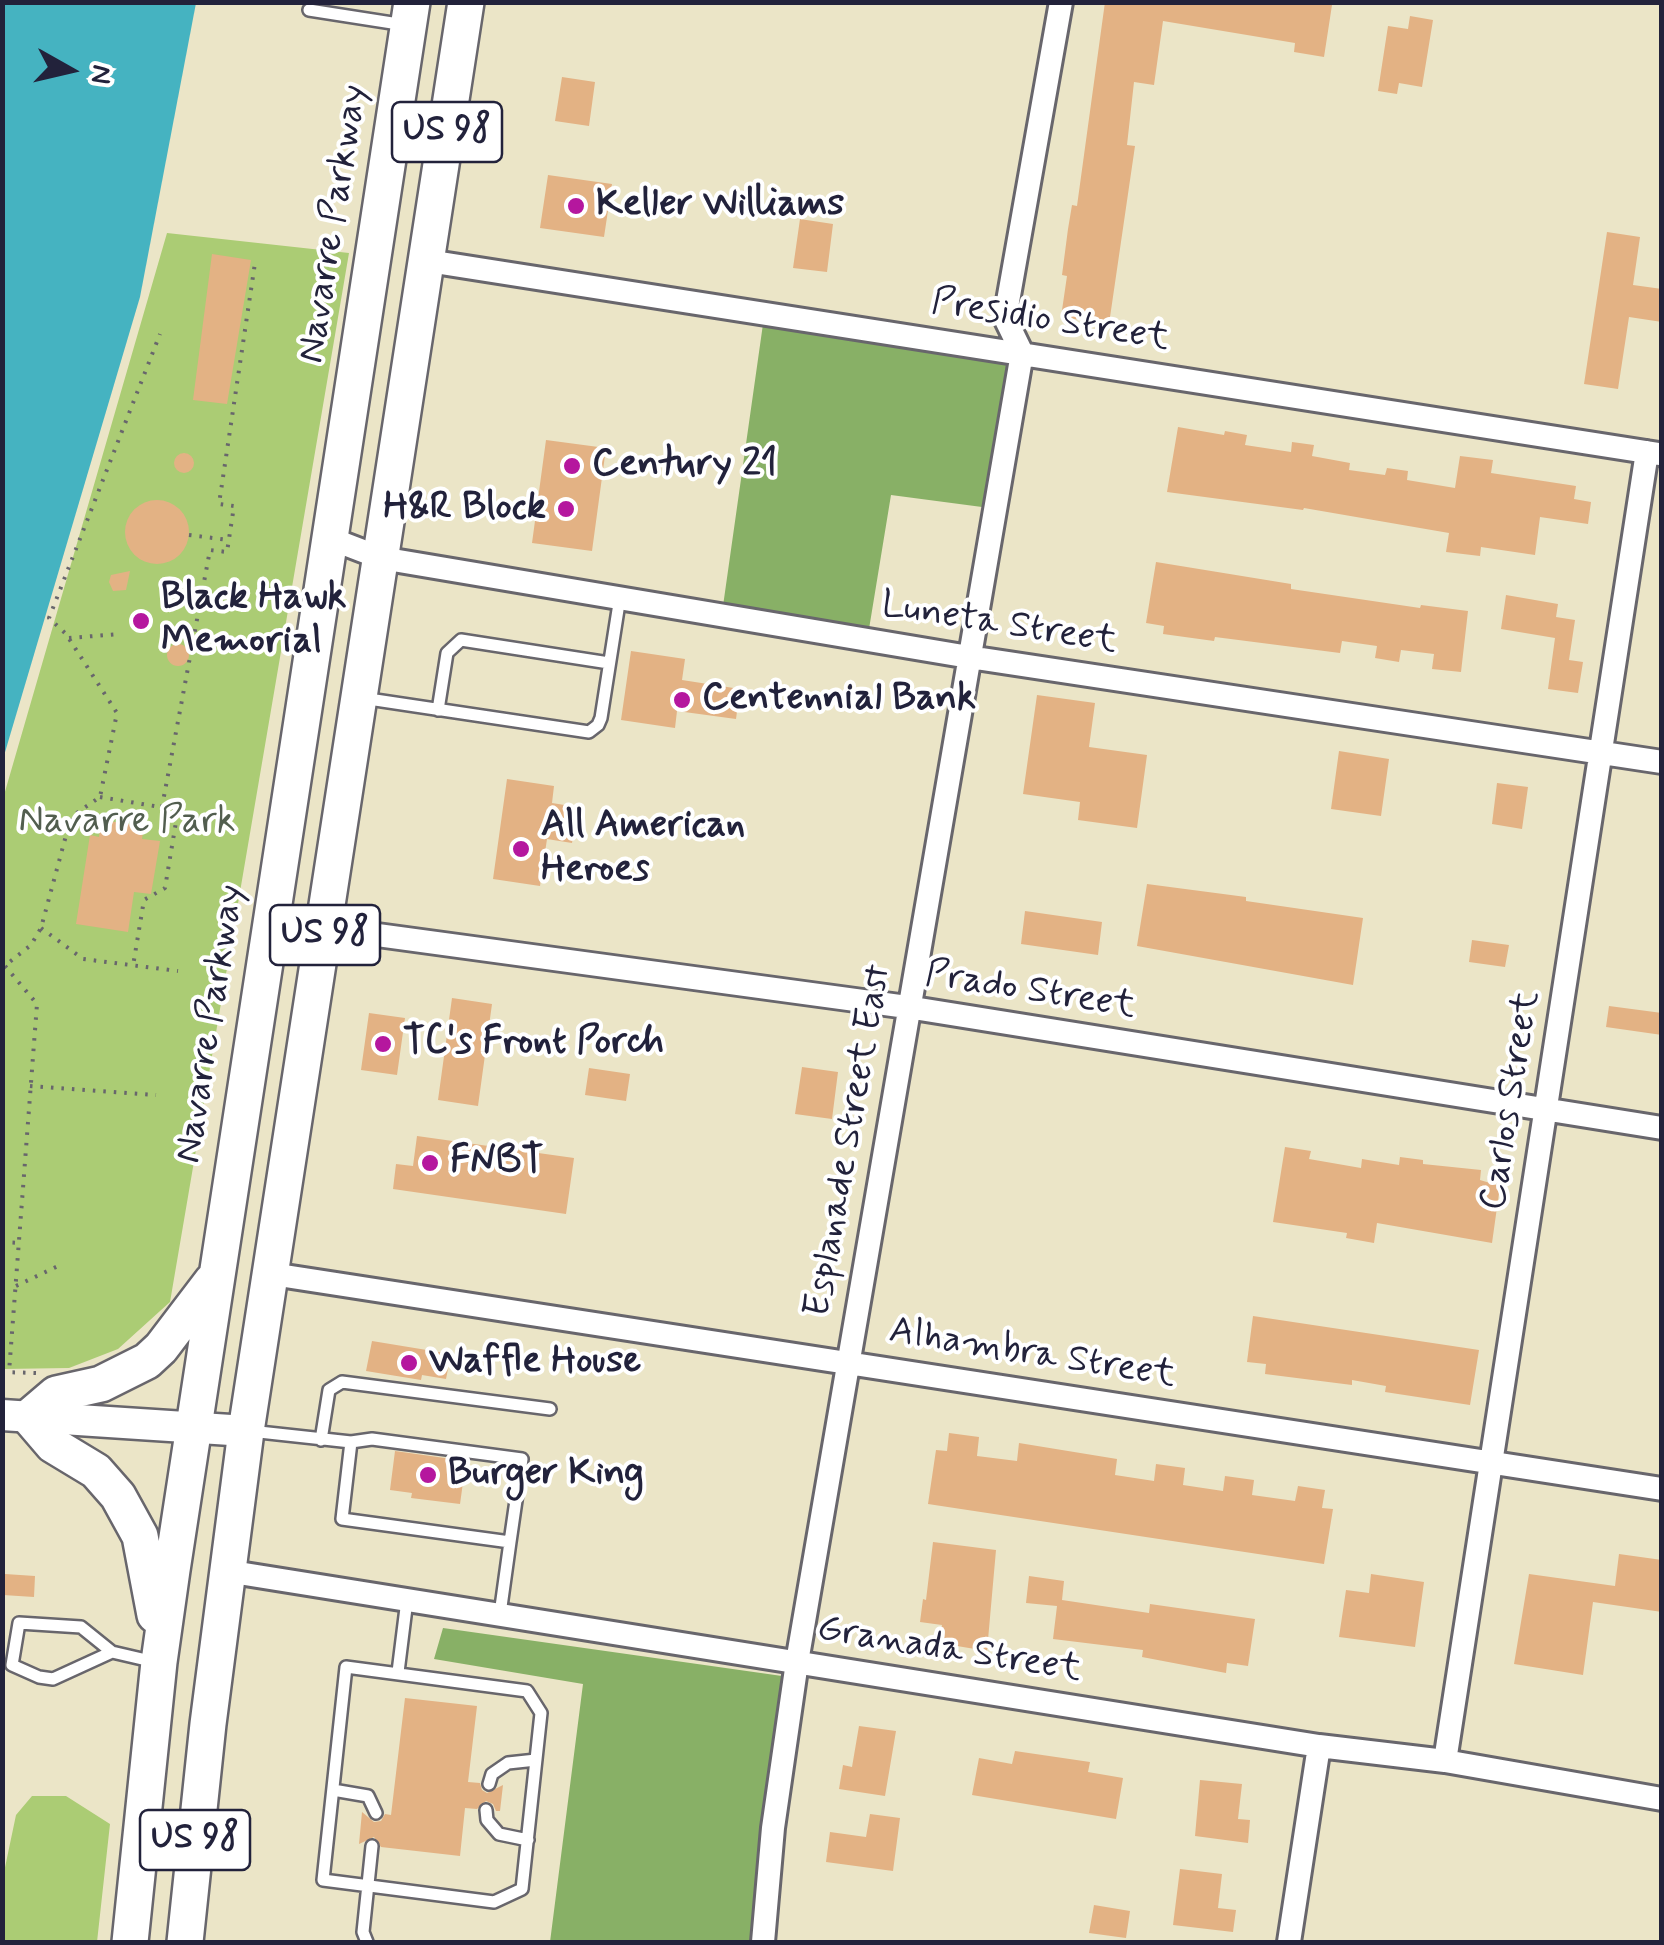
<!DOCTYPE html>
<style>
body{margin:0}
#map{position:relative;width:1664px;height:1945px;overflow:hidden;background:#ebe5c7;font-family:Mynerve,sans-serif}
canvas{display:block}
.frame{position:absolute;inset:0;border:5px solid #22223b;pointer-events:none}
.north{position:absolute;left:20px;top:20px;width:100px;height:100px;-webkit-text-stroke:8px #fff;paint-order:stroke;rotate:98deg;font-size:28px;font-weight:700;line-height:40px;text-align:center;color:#22223b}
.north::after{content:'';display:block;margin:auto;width:35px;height:45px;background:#22223b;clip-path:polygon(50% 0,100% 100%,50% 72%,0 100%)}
</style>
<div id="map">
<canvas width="1664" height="1945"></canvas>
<div class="frame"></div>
<div class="north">N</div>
</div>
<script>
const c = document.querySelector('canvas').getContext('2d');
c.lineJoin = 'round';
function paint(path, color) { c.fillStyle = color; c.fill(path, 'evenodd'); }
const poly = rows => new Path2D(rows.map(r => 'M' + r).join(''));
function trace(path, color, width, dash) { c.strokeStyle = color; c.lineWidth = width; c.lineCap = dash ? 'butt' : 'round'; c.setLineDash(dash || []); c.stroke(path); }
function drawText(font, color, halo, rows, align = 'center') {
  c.font = font + ' Mynerve,sans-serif'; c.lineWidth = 8; c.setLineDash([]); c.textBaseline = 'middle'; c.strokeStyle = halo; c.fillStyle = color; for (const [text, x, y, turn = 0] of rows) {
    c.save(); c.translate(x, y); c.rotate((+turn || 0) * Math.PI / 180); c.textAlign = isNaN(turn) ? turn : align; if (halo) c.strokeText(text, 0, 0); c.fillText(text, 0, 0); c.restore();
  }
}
paint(poly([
 [167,233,349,253,170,1302,118,1349,69,1368,3,1369,2,802],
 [32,1796,66,1796,110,1824,97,1942,3,1942,3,1877,16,1815]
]), '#abcc74');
paint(poly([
 [763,324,1008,362,982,507,891,495,869,629,723,606],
 [443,1628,782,1676,760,1826,750,1942,550,1942,583,1684,434,1659]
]), '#88b066');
paint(poly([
 [3,2,196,3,140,297,3,759]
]), '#45b3c1');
paint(poly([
 [1105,2,1332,5,1324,57,1294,52,1295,43,1163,21,1154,85,1134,82,1127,145,1135,146,1109,324,1061,317,1067,276,1062,275,1068,229,1072,205,1077,206],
 [1410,16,1433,20,1422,87,1399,83,1397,94,1378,91,1388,26,1408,29],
 [562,77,595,82,589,126,555,121],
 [548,175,612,184,604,237,540,228],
 [800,219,833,224,827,272,793,268],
 [1607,232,1640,237,1633,285,1662,289,1662,322,1629,317,1618,389,1584,384],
 [212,254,251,260,227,404,193,400],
 [1178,427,1224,435,1225,431,1247,435,1245,445,1291,452,1292,442,1314,445,1312,456,1350,463,1349,470,1385,475,1387,468,1408,471,1407,480,1455,488,1460,456,1493,460,1491,473,1576,486,1574,499,1591,502,1588,524,1540,517,1535,555,1481,547,1480,556,1446,552,1449,533,1304,508,1303,510,1167,492],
 [546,440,606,448,592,551,532,543],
 '174 463a10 10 0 1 1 20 0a10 10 0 1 1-20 0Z',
 '125 532a32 32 0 1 1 64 0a32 32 0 1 1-64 0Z',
 [1156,562,1291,584,1291,589,1420,608,1421,605,1468,611,1461,672,1432,669,1434,654,1401,650,1399,662,1375,658,1377,646,1342,641,1340,653,1215,637,1214,641,1163,634,1164,626,1146,623],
 [130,571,126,590,113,591,109,582,111,575],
 [1506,595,1558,604,1556,617,1575,620,1569,660,1583,662,1578,693,1548,689,1555,638,1501,629],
 '167 655a11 11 0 1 1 22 0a11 11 0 1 1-22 0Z',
 [631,651,685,659,682,680,740,689,736,719,677,711,675,728,621,720],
 [1037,695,1095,703,1089,747,1147,755,1137,828,1078,820,1080,802,1023,794],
 [1339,751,1389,759,1381,816,1331,809],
 [507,779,554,786,552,803,577,807,572,843,547,839,540,886,493,879],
 [1497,783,1528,787,1522,829,1492,824],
 [101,820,144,826,142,839,160,841,151,894,134,892,128,932,76,924,90,835,99,837],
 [1147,884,1246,897,1246,901,1363,918,1353,985,1137,946],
 [1025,911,1102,922,1098,955,1021,944],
 [1472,940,1509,945,1505,967,1469,962],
 [452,998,492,1004,478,1106,438,1100],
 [1609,1006,1662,1013,1662,1035,1606,1027],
 [369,1013,405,1018,397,1075,361,1070],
 [802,1067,838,1072,832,1119,795,1114],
 [589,1068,630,1074,626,1101,585,1095],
 [417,1136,574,1158,566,1214,393,1189,396,1164,413,1166],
 [1285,1147,1311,1151,1309,1159,1361,1168,1362,1159,1399,1165,1400,1157,1423,1160,1423,1164,1481,1170,1480,1180,1500,1186,1492,1243,1377,1223,1374,1243,1346,1238,1347,1233,1273,1222],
 [1253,1316,1479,1350,1470,1405,1385,1392,1386,1386,1352,1380,1352,1385,1265,1374,1266,1364,1247,1362],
 [372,1341,451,1354,446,1379,422,1375,421,1380,366,1371],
 [949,1433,979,1437,977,1456,1017,1461,1019,1443,1117,1459,1115,1475,1154,1481,1156,1464,1185,1468,1183,1485,1223,1491,1225,1476,1254,1480,1252,1495,1295,1501,1298,1486,1325,1490,1322,1508,1333,1509,1324,1564,928,1504,936,1450,947,1451],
 [395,1451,466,1461,460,1504,411,1498,412,1493,390,1490],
 [933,1542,996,1550,987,1651,939,1643,942,1625,920,1622,923,1599,926,1600],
 [1619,1554,1662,1560,1662,1612,1593,1602,1583,1675,1514,1664,1529,1574,1615,1586],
 [5,1574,35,1576,34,1597,3,1595],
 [1371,1574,1424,1582,1415,1647,1339,1637,1346,1590,1369,1593],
 [1029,1576,1064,1581,1062,1600,1149,1613,1150,1604,1255,1619,1248,1666,1227,1663,1226,1673,1142,1657,1143,1650,1053,1639,1057,1606,1026,1603],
 [405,1698,477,1706,468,1782,480,1783,482,1790,487,1793,503,1785,500,1811,496,1811,493,1804,486,1801,477,1809,465,1808,460,1856,381,1847,374,1837,359,1844,362,1812,374,1822,381,1821,385,1814,391,1815],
 [859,1726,896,1731,885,1796,839,1789,843,1765,852,1767],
 [1015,1751,1090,1762,1088,1772,1123,1778,1116,1819,972,1795,979,1758,1012,1764],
 [1200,1780,1242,1784,1238,1819,1250,1820,1248,1843,1195,1836],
 [870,1814,900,1818,893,1871,826,1862,830,1832,866,1837],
 [1180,1869,1222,1874,1218,1908,1236,1910,1233,1932,1173,1925],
 [1094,1905,1130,1911,1126,1938,1089,1933]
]), '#e3b284');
const service = poly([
 [309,10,405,25],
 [362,698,589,732,598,725,601,718,620,597],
 [438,710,447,653,461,640,609,663],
 [250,1431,351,1442,342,1519,510,1542,500,1614],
 [321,1440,329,1390,342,1382,550,1409],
 [351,1442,372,1439,522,1459,510,1542],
 [112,1652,53,1679,39,1677,12,1665,19,1623,81,1627,112,1652,155,1662],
 [346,1667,527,1691,541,1713,522,1889,494,1902,323,1880,346,1667],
 [398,1672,407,1600],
 [489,1784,492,1774,508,1763,536,1760],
 [333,1790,368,1796,376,1813],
 [486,1810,487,1820,499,1834,528,1840],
 [367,1942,363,1932,372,1846]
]);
const minor = poly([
 [428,261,1659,454],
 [329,538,381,558,969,657,1662,762],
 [326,928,907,1007,1662,1128],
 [272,1274,1662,1489],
 [226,1571,1319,1746,1445,1761,1662,1799],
 [1445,1761,1647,452],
 [763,1942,773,1828,797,1662,1022,353,1005,318,1061,2],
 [1289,1942,1319,1746]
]);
const secondary = poly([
 [2,1415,246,1431]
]);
const trunk = poly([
 [155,1615,140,1536,118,1496,96,1471,53,1445,29,1417,56,1394,101,1384,147,1361,161,1348,212,1281],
 [130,1942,159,1662,172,1570,412,2],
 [185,1942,208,1724,246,1431,466,2]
]);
trace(service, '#68666c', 16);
trace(minor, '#68666c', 28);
trace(secondary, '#68666c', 35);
trace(trunk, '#68666c', 40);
trace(poly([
 [189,535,229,540],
 [69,638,120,634],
 [100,797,178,810,165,888,144,900,133,966],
 [162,807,210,550,227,552,234,506,219,504,255,263],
 [41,928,83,959,178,971],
 [5,966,37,1004,9,1372],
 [2,968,31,945,41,928,71,817,100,797,117,713,66,634,49,618,160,334],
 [30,1086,156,1095],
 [2,1242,19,1243],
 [16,1286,58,1266],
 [2,1372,36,1373]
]), '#68666c', 4, [2.5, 8]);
trace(service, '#fff', 11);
trace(minor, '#fff', 22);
trace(secondary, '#fff', 30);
trace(trunk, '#fff', 35);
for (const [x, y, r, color] of [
 [576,206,10,"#b5179e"],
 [572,466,10,"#b5179e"],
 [566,509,10,"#b5179e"],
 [141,621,10,"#b5179e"],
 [682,700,10,"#b5179e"],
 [521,849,10,"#b5179e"],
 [383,1044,10,"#b5179e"],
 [430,1163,10,"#b5179e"],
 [409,1363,10,"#b5179e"],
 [428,1475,10,"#b5179e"]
]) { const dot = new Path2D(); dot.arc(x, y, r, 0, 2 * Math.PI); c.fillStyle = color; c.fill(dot); trace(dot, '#fff', 4); }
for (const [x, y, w] of [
 [447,132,110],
 [325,935,110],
 [195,1840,110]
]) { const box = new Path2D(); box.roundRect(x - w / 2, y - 30, w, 60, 8); c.fillStyle = '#fff'; c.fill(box); trace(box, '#22223b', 2.5); }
drawText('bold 35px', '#22223b', null, [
 ["US 98",447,132],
 ["US 98",325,935],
 ["US 98",195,1840]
]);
drawText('bold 38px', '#22223b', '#fff', [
 ["Keller Williams",596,206],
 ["Century 21",592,466],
 ["H&R Block",546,509,"right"],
 ["Black Hawk",161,599],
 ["Memorial",161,643],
 ["Centennial Bank",702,700],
 ["All American",541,827],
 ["Heroes",541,871],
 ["TC's Front Porch",403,1044],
 ["FNBT",450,1163],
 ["Waffle House",429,1363],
 ["Burger King",448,1475]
], 'left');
drawText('38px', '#22223b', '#fff', [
 ["Navarre Parkway",335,224,-81],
 ["Presidio Street",1050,322,9],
 ["Luneta Street",999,625,9],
 ["Prado Street",1030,992,9],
 ["Navarre Parkway",212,1024,-81],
 ["Carlos Street",1512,1101,-81],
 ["Esplanade Street East",850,1141,-80],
 ["Alhambra Street",1032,1355,9],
 ["Granada Street",949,1651,9]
]);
drawText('38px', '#525e4f', '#fff', [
 ["Navarre Park",127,823]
]);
</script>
